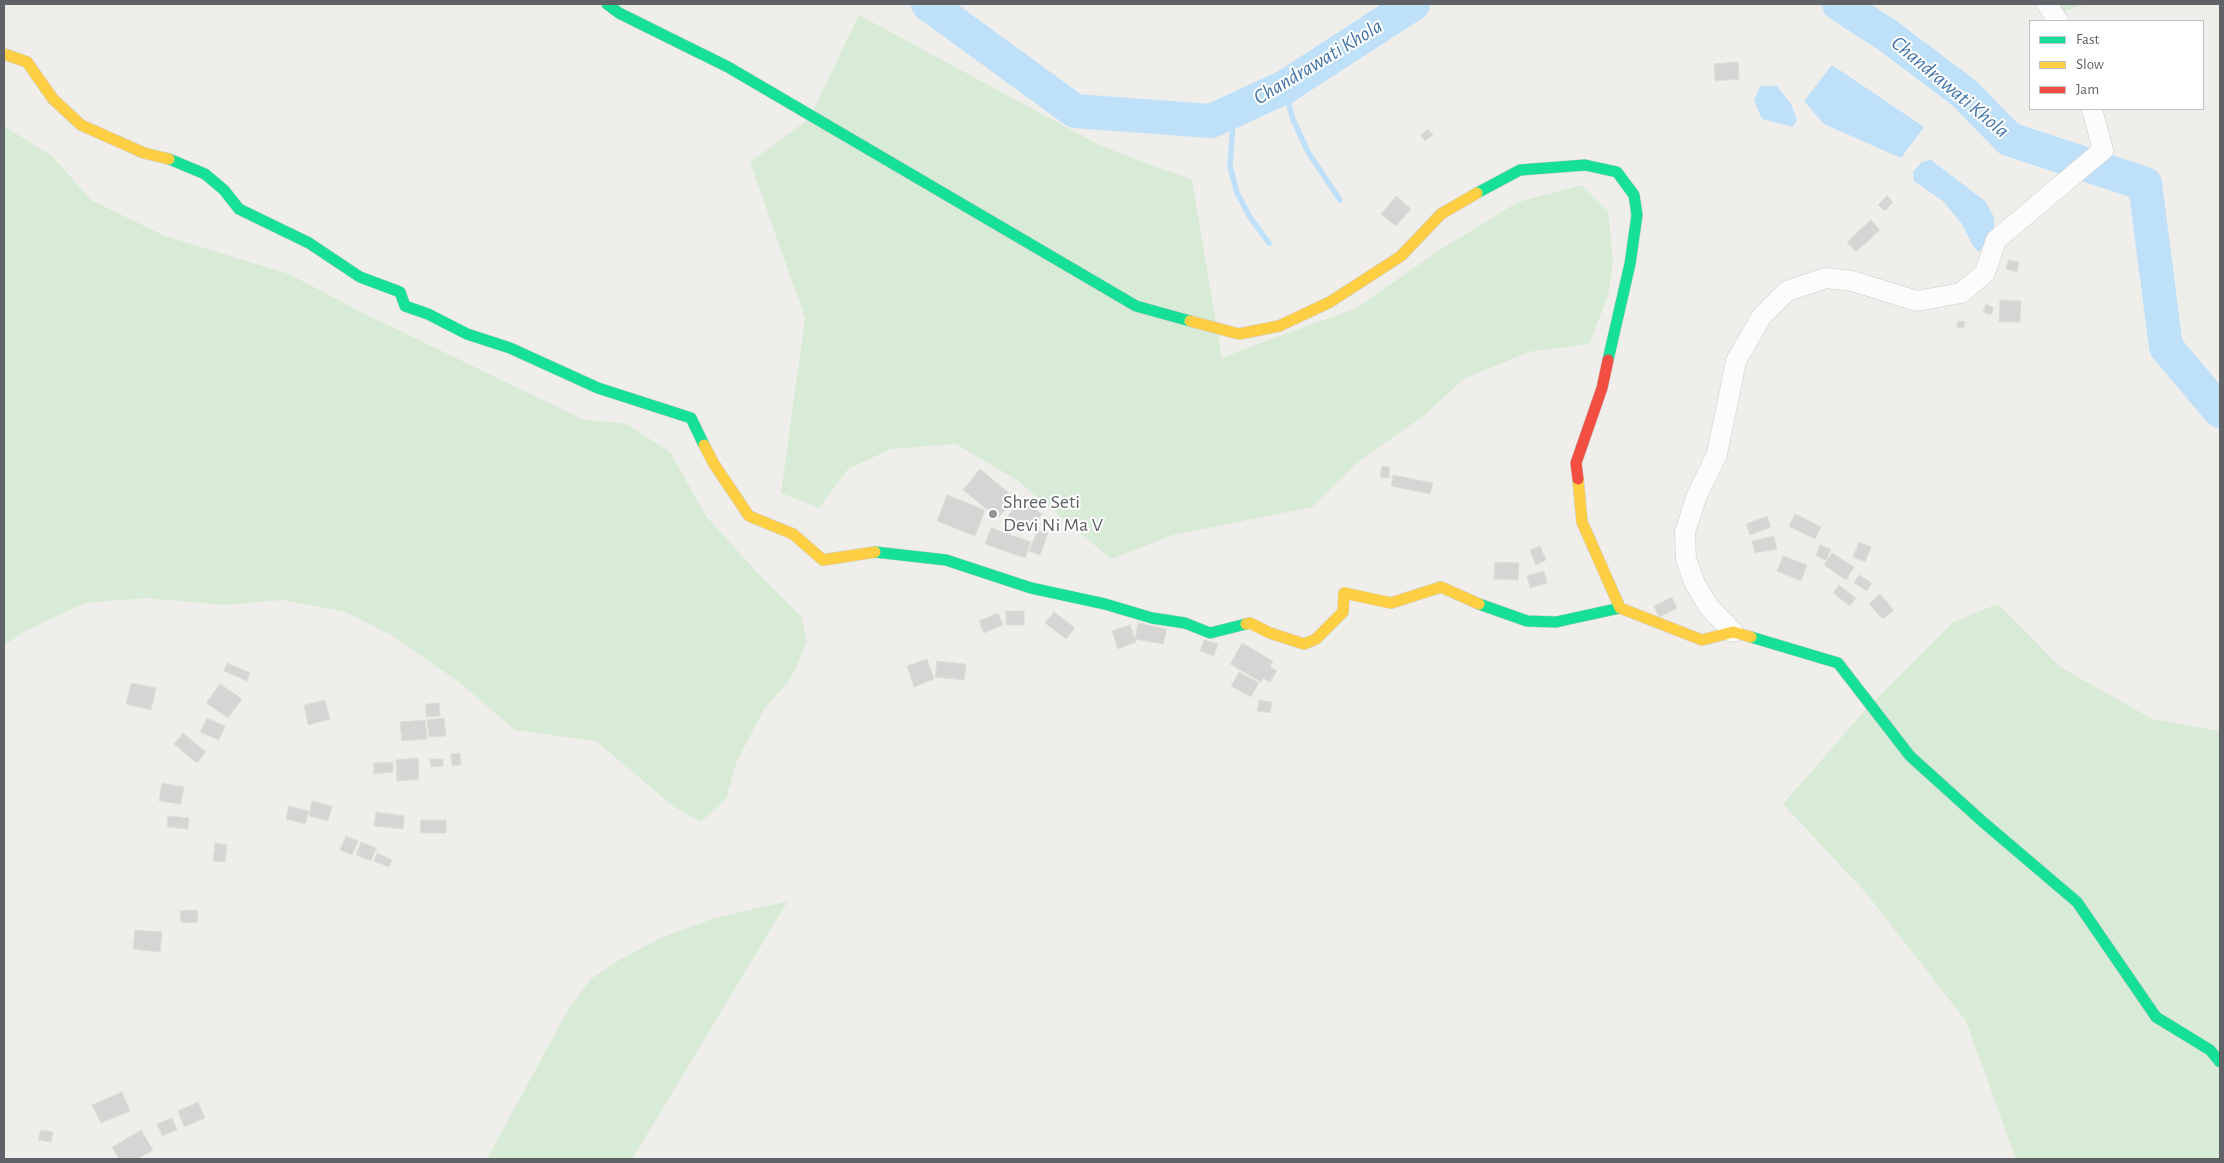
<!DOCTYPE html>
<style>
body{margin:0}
#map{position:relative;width:2224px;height:1163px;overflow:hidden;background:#efeeea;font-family:"Alegreya Sans",sans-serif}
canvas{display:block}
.frame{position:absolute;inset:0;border:5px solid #5f6368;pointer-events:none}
.legend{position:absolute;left:2029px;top:20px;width:175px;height:90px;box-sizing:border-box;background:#fff;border:1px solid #bfc1c3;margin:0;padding:6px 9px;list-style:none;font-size:15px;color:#5f6368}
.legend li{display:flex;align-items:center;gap:10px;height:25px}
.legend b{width:25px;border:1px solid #bfc1c3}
</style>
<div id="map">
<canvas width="2224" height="1163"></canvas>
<div class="frame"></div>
<ul class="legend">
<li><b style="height:6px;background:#16e098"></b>Fast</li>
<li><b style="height:6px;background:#ffcf43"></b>Slow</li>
<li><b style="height:6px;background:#f24e42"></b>Jam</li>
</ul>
</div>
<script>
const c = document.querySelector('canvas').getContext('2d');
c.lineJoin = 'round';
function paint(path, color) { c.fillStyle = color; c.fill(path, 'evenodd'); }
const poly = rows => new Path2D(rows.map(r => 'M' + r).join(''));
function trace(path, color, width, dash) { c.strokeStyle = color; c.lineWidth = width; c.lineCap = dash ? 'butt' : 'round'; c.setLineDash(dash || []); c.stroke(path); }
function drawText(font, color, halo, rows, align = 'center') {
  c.font = font + ' "Alegreya Sans",sans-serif'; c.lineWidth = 4; c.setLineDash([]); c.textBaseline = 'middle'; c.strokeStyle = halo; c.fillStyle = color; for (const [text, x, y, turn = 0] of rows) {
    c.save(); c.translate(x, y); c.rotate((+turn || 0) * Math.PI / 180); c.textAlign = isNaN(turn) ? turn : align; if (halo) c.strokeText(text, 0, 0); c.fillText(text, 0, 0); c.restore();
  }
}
paint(poly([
 [2058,4,2085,4,2062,12],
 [859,15,1101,146,1192,180,1222,358,1262,342,1355,309,1438,251,1518,202,1582,185,1608,211,1613,262,1608,296,1589,344,1528,352,1464,379,1423,416,1358,462,1312,507,1173,535,1111,559,1017,480,956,444,891,449,848,469,819,508,781,493,805,318,750,162,809,119],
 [4,126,53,157,91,200,165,236,289,274,359,311,584,420,625,423,670,452,706,516,754,569,801,616,807,642,791,678,764,709,736,763,726,799,701,822,674,807,596,741,515,730,459,682,391,635,346,612,282,600,224,605,147,598,84,603,22,633,4,646],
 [1998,604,2060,667,2152,719,2220,731,2220,1159,2016,1159,1966,1021,1866,893,1783,804,1868,707,1953,622],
 [788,901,632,1159,487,1159,569,1008,591,979,619,960,661,938,712,919]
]), '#d8ebd6');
paint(poly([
 [1832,65,1924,127,1901,158,1824,124,1804,101],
 [1760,86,1777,86,1791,104,1797,120,1793,127,1762,119,1754,101],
 [1931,160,1985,201,1994,217,1994,233,1979,252,1973,246,1962,224,1943,201,1914,181,1913,172,1922,162]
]), '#bfe0f9');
trace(poly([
 [1285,87,1292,117,1308,152,1340,200],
 [1234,110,1230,166,1237,193,1250,217,1269,243]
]), '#bfe0f9', 5.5);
trace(poly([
 [928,4,1075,111,1211,121,1285,87,1413,4],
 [1839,4,1887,35,1964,93,2009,139,2145,184,2166,347,2220,411]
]), '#bfe0f9', 34);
const building = poly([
 [1738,62,1739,79,1715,81,1714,64,1738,62],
 [1428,129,1433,135,1425,141,1421,135,1428,129],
 [1396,196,1411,209,1396,226,1381,214,1396,196],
 [1887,196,1893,202,1885,211,1878,205,1887,196],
 [1871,220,1880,230,1856,252,1847,242,1871,220],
 [2008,260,2019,262,2017,272,2006,269,2008,260],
 [2000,300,2021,301,2020,322,1999,322,2000,300],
 [1986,304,1994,308,1991,315,1983,312,1986,304],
 [1958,321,1965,322,1964,328,1957,327,1958,321],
 [1382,466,1390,467,1389,478,1380,477,1382,466],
 [980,469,1015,498,998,518,963,490,980,469],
 [1393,475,1433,483,1430,494,1391,486,1393,475],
 [947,495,985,510,975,536,937,521,947,495],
 [1020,499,1042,514,1030,531,1008,516,1020,499],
 [1795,514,1821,527,1815,539,1789,526,1795,514],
 [1767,516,1771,527,1750,535,1746,524,1767,516],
 [991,528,1031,542,1025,558,985,544,991,528],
 [1038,530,1048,533,1040,555,1029,551,1038,530],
 [1774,536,1777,549,1755,553,1752,541,1774,536],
 [1859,542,1871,547,1865,562,1853,557,1859,542],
 [1820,545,1831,549,1826,560,1816,556,1820,545],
 [1540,546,1546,560,1536,565,1530,550,1540,546],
 [1832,553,1854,567,1846,580,1824,565,1832,553],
 [1783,556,1807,565,1801,581,1777,571,1783,556],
 [1495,562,1519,563,1518,580,1494,579,1495,562],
 [1544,571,1547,583,1530,588,1527,576,1544,571],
 [1859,575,1872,583,1867,591,1854,583,1859,575],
 [1839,585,1856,598,1850,606,1833,593,1839,585],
 [1880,594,1894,610,1883,619,1869,604,1880,594],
 [1672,597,1677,608,1659,617,1654,606,1672,597],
 [1006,611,1024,611,1024,625,1006,625,1006,611],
 [1054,612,1075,628,1066,639,1045,623,1054,612],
 [998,613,1003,625,984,633,979,621,998,613],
 [1138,623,1167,629,1163,644,1135,639,1138,623],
 [1130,625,1136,642,1118,649,1112,631,1130,625],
 [1204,640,1218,644,1214,656,1200,651,1204,640],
 [1242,643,1273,661,1270,667,1277,671,1270,682,1263,678,1261,682,1230,664,1242,643],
 [927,659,934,679,914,687,907,666,927,659],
 [937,661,966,664,964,680,935,677,937,661],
 [227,663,250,673,247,681,224,671,227,663],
 [1239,672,1259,683,1251,697,1231,686,1239,672],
 [131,683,156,688,151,710,126,704,131,683],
 [220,684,242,699,228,718,206,703,220,684],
 [325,700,330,719,308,725,304,705,325,700],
 [1259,700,1272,702,1270,713,1257,711,1259,700],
 [439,703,440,716,426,717,426,704,439,703],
 [207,718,225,726,219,740,200,732,207,718],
 [444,718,446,736,429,737,427,720,444,718],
 [425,720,427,739,402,741,400,722,425,720],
 [183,733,206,752,197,763,174,744,183,733],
 [460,753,461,765,452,766,451,754,460,753],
 [418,758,419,779,397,781,396,760,418,758],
 [430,759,443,759,443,766,431,767,430,759],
 [393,762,393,772,374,774,374,763,393,762],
 [162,783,184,787,181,804,159,801,162,783],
 [312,801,332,806,328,821,309,816,312,801],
 [289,806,309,811,305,824,286,819,289,806],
 [376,812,404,816,403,829,374,826,376,812],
 [168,816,189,818,188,829,167,827,168,816],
 [421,820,446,820,446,833,420,833,421,820],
 [346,836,358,841,352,855,340,850,346,836],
 [361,842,376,848,371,861,356,855,361,842],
 [215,843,227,845,225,862,213,861,215,843],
 [377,853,392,860,389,867,374,861,377,853],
 [197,910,198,922,181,923,180,911,197,910],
 [135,930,162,932,160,952,133,949,135,930],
 [122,1092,130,1111,101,1123,92,1105,122,1092],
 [198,1102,205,1118,184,1127,178,1111,198,1102],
 [172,1118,177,1130,162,1136,157,1124,172,1118],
 [41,1130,53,1132,51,1142,38,1140,41,1130],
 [141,1130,153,1150,137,1159,119,1159,112,1147,141,1130]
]);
paint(building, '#d6d5d3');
trace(building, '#deddd9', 1);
const street = poly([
 [2047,4,2058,21],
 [1733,632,1709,607,1695,584,1686,559,1685,532,1697,495,1717,454,1736,361,1762,316,1787,291,1826,278,1852,281,1917,301,1961,293,1985,273,1996,240,2103,150,2092,109]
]);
const fast = poly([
 [607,4,619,13,728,67,1136,306,1190,321],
 [169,159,205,174,224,190,239,209,309,243,360,277,400,292,405,306,428,314,467,334,510,348,598,388,691,418,704,445],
 [1477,193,1520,170,1585,165,1617,172,1634,195,1637,215,1630,264,1608,360],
 [875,552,946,560,1031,588,1105,604,1152,618,1185,623,1210,633,1246,624],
 [1479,604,1527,621,1556,622,1620,608],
 [1751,637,1838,663,1910,756,1983,822,2077,902,2156,1017,2210,1050,2220,1062]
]);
const slow = poly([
 [4,54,27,62,53,99,81,125,144,153,169,159],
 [1190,321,1239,334,1279,326,1330,302,1401,256,1441,214,1477,193],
 [704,445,714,464,749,516,793,534,823,560,875,552],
 [1578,479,1582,522,1620,608,1702,640,1733,632,1751,637],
 [1246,624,1250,623,1270,633,1304,644,1316,639,1343,612,1344,593,1391,603,1441,587,1479,604]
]);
const jam = poly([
 [1578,479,1576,463,1602,388,1608,360]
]);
trace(street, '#cbcccc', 21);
trace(fast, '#cacacb', 12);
trace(slow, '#cacacb', 12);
trace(jam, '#cacacb', 12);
trace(street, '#fdfcfc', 20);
trace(fast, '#16e098', 11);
trace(slow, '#ffcf43', 11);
trace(jam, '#f24e42', 11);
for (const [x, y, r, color] of [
 [993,514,5,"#919496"]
]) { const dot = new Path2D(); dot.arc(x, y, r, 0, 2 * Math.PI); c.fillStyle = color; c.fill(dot); trace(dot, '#fff', 2); }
drawText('20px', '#5f6368', '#fff', [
 ["Shree Seti",1003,502],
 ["Devi Ni Ma V",1003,525]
], 'left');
drawText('italic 21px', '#4174aa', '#fff', [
 ["Chandrawati Khola",1318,62,-31],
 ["Chandrawati Khola",1950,87,40]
]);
</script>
